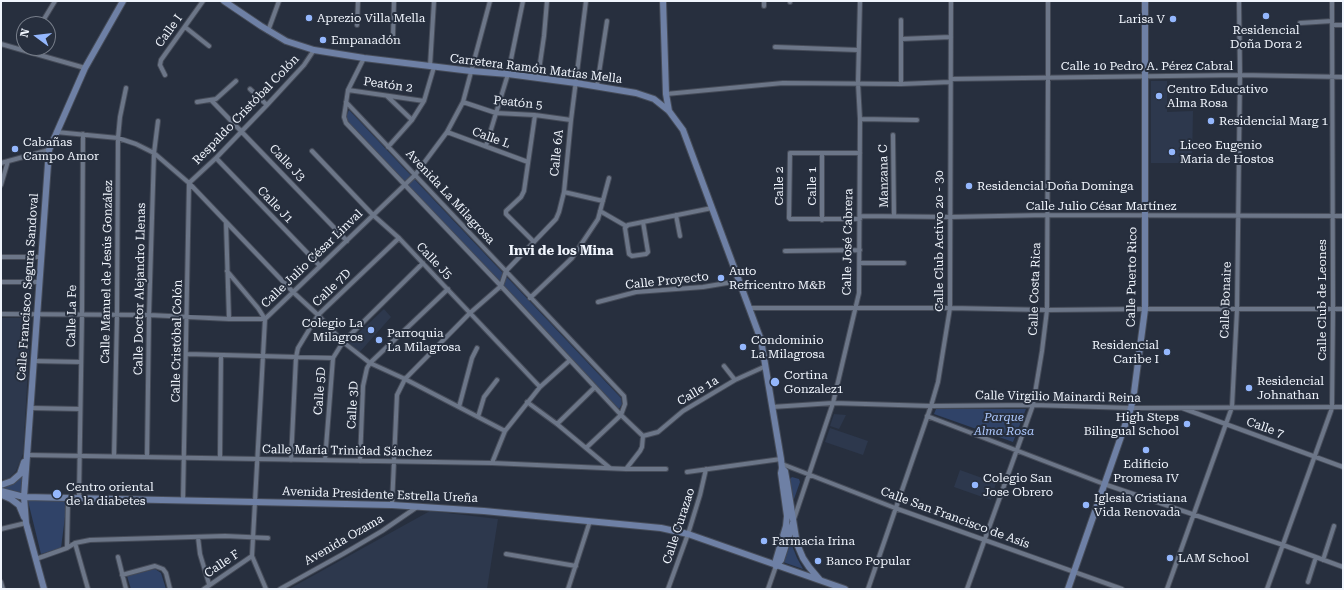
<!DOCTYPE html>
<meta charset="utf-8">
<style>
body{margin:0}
#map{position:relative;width:1344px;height:590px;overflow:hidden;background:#272f3e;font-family:"Roboto Serif",serif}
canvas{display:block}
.frame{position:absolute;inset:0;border:2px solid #f0f5fd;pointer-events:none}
.north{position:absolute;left:16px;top:16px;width:40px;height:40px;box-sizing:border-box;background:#272f3e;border:1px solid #777e8a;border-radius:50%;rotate:285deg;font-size:11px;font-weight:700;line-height:16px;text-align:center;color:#f0f5fd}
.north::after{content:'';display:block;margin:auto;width:14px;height:18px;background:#94b7fd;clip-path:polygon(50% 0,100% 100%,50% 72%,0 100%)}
</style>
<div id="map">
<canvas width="1344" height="590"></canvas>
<div class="frame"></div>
<div class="north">N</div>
</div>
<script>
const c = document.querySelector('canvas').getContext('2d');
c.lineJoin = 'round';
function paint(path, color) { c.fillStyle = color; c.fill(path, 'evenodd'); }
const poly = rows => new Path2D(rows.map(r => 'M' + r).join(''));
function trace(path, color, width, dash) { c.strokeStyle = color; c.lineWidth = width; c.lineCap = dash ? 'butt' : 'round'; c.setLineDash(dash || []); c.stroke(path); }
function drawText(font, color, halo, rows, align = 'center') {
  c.font = font + ' "Roboto Serif",serif'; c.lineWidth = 4; c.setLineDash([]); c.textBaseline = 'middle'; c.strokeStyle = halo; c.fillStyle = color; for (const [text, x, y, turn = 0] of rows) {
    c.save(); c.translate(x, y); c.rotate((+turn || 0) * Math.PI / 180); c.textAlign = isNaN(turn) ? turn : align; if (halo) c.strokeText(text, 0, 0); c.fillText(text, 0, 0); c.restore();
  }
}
paint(poly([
 [1151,81,1167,81,1167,112,1193,111,1192,163,1151,163],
 [384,309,391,317,358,354,349,342],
 [1,318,31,318,23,454,16,471,9,478,1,480],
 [834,414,846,415,839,429,830,426],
 [830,428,868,441,863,455,825,442],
 [960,470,996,483,991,500,954,487],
 [430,511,498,519,487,589,289,589]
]), '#2d384d');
paint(poly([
 [349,110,621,398,622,404,619,409,348,122,346,117],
 [936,409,1026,409,1013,442,934,414],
 [24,469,22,493,2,489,13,483],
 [792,477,799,479,800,482,794,499,793,499,789,480],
 [28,501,67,501,61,548,41,554],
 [791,543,797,558,803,569,783,562],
 [155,569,161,573,166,589,131,589,127,576]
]), '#304368');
const street = poly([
 [764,1,764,6],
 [790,1,790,2],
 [901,20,901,84],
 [1300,23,1332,21],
 [41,24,55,1],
 [357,25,358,1],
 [1332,25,1343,25],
 [185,27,209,46],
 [268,31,279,1],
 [393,36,394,1],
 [901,39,951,37],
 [1,44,85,68],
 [775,47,858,50],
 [364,58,348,90,344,117,346,123,501,286,621,415,643,436],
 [430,66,434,1],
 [165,75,160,65,161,60,203,1],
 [538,77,544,36,547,1],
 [951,79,1240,75,1343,77],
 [597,86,607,21],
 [250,89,267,105],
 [348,90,424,101],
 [666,94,783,83,901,84,950,82],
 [387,96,412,120],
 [211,100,347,241],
 [197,102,216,99,236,81],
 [346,102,624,396,625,404,621,415,586,448],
 [463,102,496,113,535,115,571,120],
 [860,119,917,120],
 [56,132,118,138,136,144,154,153,189,183,293,292,318,315,343,342,370,363,405,379,505,431],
 [447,132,528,162],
 [893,135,894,216],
 [486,146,508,74,523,1],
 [388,147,412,120,424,101,434,67],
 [312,151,373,215,399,238,540,387],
 [822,153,822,220],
 [216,158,320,266],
 [1,163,49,150],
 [1,185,8,161],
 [564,192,603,201],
 [600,211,626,226],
 [676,215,680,236],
 [860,216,950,217,1047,215,1343,216],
 [860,219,790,219,789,218,790,153,860,153],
 [226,222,229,319],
 [643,222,648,252,646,254,632,256,629,254,625,228,628,225,712,208],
 [534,242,506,214,506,211,521,197,524,191,535,115],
 [785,251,860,250],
 [1,257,42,257],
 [860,263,904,263],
 [227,271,258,308,265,319],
 [1,282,39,282],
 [530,298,572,258,598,219,609,178],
 [598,302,636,292,703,287,739,281],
 [749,308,950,308,1047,310,1145,309,1343,309],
 [1,314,149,315,229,319,265,319],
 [187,354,333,358],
 [34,361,81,362],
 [724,366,735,380],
 [527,402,557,424,610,468],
 [459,407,472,358,477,348],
 [772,407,833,403,931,406,1033,405,1131,408,1343,407],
 [31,408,80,409],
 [1182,408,1343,467],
 [927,416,1104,484,1283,545,1343,567],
 [478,417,484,397,497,380],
 [557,424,595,387],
 [643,436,658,432,683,411,735,380,766,366],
 [27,455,492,463,626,469,666,469],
 [114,456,117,316,118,138,120,117,126,88],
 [147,457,149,315,154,153,158,121],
 [220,458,221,355],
 [291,460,296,357,298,348,318,315,399,238],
 [325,460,333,358,343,342,423,263],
 [360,461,363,386,367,368,370,363,448,289],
 [492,463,505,431,540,387,569,361],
 [782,464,895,508,1122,589],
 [626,469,640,451,642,447,643,436],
 [687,472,781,459],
 [79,497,82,315,83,134],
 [183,500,189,183,216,158,267,105,304,65,314,50],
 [392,505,397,395,405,379,470,313,501,286,506,271,556,219,559,212,564,192,571,120,586,1],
 [794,519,833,403,859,293,860,119,858,83,860,1],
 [1,529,26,523],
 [198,537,200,554,209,584],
 [75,543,88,589],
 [67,548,68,498],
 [506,554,576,566],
 [118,557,126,589],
 [36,559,67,548,75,543,90,540,225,536,268,538],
 [1323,560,1334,526],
 [122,575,155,566,163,569,166,573,170,589],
 [1,582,3,589],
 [1308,582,1316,557],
 [204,589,252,556],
 [266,589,252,556,265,319,415,175,447,132,463,102,490,1],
 [280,589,343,554,382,531,417,507],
 [568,589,590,521],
 [668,589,688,534,700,495,706,469],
 [768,589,776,566],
 [868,589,931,406,938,382,950,308,951,1],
 [967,589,1033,405,1042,351,1047,310,1048,77,1048,1],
 [1167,589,1232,407,1237,310,1240,75,1239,1],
 [1267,589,1332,408,1333,309,1332,1]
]);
const secondary = poly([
 [224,1,261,26,286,41,314,50,364,58,471,71,508,74,576,83,636,93,654,99,669,111,683,130,761,340,781,459,782,468,781,473,787,516,786,526,776,560,776,566],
 [663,1,666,94,669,111],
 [782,468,785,471,787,482,797,544,803,558,809,567,820,580],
 [1,485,12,481,20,474,24,462],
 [1,491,24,497,392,505,484,511,661,528,688,534,845,589],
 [2,495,11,499,19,505,24,517],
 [776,566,781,560,793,523],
 [44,589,26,523,24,497,49,150,85,68,123,1],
 [1068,589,1131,408,1134,393,1145,309,1145,1]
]);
trace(street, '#464c59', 6);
trace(secondary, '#464c59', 8);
trace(street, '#6c7688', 4);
trace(secondary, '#6e80a5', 6);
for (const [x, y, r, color] of [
 [1266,16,4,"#94b7fd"],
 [309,18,4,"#94b7fd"],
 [1173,19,4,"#94b7fd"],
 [323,40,4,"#94b7fd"],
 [1159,96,4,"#94b7fd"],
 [1211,121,4,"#94b7fd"],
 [15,149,4,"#94b7fd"],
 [1172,152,4,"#94b7fd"],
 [969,186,4,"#94b7fd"],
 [721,278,4,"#94b7fd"],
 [371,330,4,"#94b7fd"],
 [379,340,4,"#94b7fd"],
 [743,347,4,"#94b7fd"],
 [1167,352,4,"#94b7fd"],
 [775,382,5,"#94b7fd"],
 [1249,388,4,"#94b7fd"],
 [1187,424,4,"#94b7fd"],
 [1146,450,4,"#94b7fd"],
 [975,485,4,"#94b7fd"],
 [57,494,5,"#94b7fd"],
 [1086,505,4,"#94b7fd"],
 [764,541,4,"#94b7fd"],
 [1170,558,4,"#94b7fd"],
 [818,561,4,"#94b7fd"]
]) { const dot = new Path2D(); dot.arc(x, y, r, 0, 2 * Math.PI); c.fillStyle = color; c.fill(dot); trace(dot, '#272f3e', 1.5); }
drawText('12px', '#f0f5fd', '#272f3e', [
 ["Aprezio Villa Mella",317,18],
 ["Larisa V",1165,19,"right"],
 ["Residencial",1266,30,"center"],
 ["Doña Dora 2",1266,44,"center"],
 ["Empanadón",331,40],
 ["Centro Educativo",1167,89],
 ["Alma Rosa",1167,103],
 ["Residencial Marg 1",1219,121],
 ["Cabañas",23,142],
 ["Campo Amor",23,156],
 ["Liceo Eugenio",1180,145],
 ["Maria de Hostos",1180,159],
 ["Residencial Doña Dominga",977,186],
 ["Auto",729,271],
 ["Refricentro M&B",729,285],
 ["Colegio La",363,323,"right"],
 ["Milagros",363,337,"right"],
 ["Parroquia",387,333],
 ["La Milagrosa",387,347],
 ["Condominio",751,340],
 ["La Milagrosa",751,354],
 ["Residencial",1159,345,"right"],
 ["Caribe I",1159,359,"right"],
 ["Cortina",784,375],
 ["Gonzalez1",784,389],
 ["Residencial",1257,381],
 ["Johnathan",1257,395],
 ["High Steps",1179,417,"right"],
 ["Bilingual School",1179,431,"right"],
 ["Edificio",1146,464,"center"],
 ["Promesa IV",1146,478,"center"],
 ["Colegio San",983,478],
 ["Jose Obrero",983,492],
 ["Centro oriental",66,487],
 ["de la diabetes",66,501],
 ["Iglesia Cristiana",1094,498],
 ["Vida Renovada",1094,512],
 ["Farmacia Irina",772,541],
 ["LAM School",1178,558],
 ["Banco Popular",826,561]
], 'left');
drawText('12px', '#f0f5fd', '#272f3e', [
 ["Calle I",169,31,-54],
 ["Calle 10 Pedro A. Pérez Cabral",1147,66],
 ["Carretera Ramón Matías Mella",536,69,7],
 ["Peatón 2",388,85,8],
 ["Peatón 5",518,103,6],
 ["Respaldo Cristóbal Colón",246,110,-46],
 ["Calle L",491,138,20],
 ["Calle 6A",557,153,-84],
 ["Calle J3",287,163,46],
 ["Manzana C",884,176,-91],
 ["Calle 2",779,186,-90],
 ["Calle 1",812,186,-90],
 ["Avenida La Milagrosa",450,197,47],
 ["Calle J1",275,205,46],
 ["Calle Julio César Martínez",1101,206],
 ["Calle Club Activo 20 - 30",939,241,-90],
 ["Calle José Cabrera",848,242,-89],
 ["Calle Julio César Linval",312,259,-44],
 ["Calle J5",434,261,46],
 ["Calle Manuel de Jesús González",107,272,-89],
 ["Calle Puerto Rico",1132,277,-89],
 ["Calle Proyecto",667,281,-6],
 ["Calle Francisco Segura Sandoval",28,287,-86],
 ["Calle 7D",332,288,-44],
 ["Calle Doctor Alejandro Llenas",140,289,-89],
 ["Calle Costa Rica",1035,289,-88],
 ["Calle Bonaire",1226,300,-88],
 ["Calle Club de Leones",1322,300,-90],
 ["Calle La Fe",72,316,-89],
 ["Calle Cristóbal Colón",177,341,-89],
 ["Calle 5D",320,391,-86],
 ["Calle 1a",698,391,-31],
 ["Calle Virgilio Mainardi Reina",1058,397,1],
 ["Calle 3D",353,405,-87],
 ["Calle 7",1265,428,20],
 ["Calle María Trinidad Sánchez",347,451,1],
 ["Avenida Presidente Estrella Ureña",380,495,2],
 ["Calle San Francisco de Asís",955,518,20],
 ["Calle Curazao",679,526,-72],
 ["Avenida Ozama",344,540,-30],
 ["Calle F",222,564,-34]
]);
drawText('italic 12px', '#acc7fc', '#272f3e', [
 ["Parque",1004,417],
 ["Alma Rosa",1004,431]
]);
drawText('bold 13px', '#f0f5fd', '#272f3e', [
 ["Invi de los Mina",561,251]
]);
</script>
